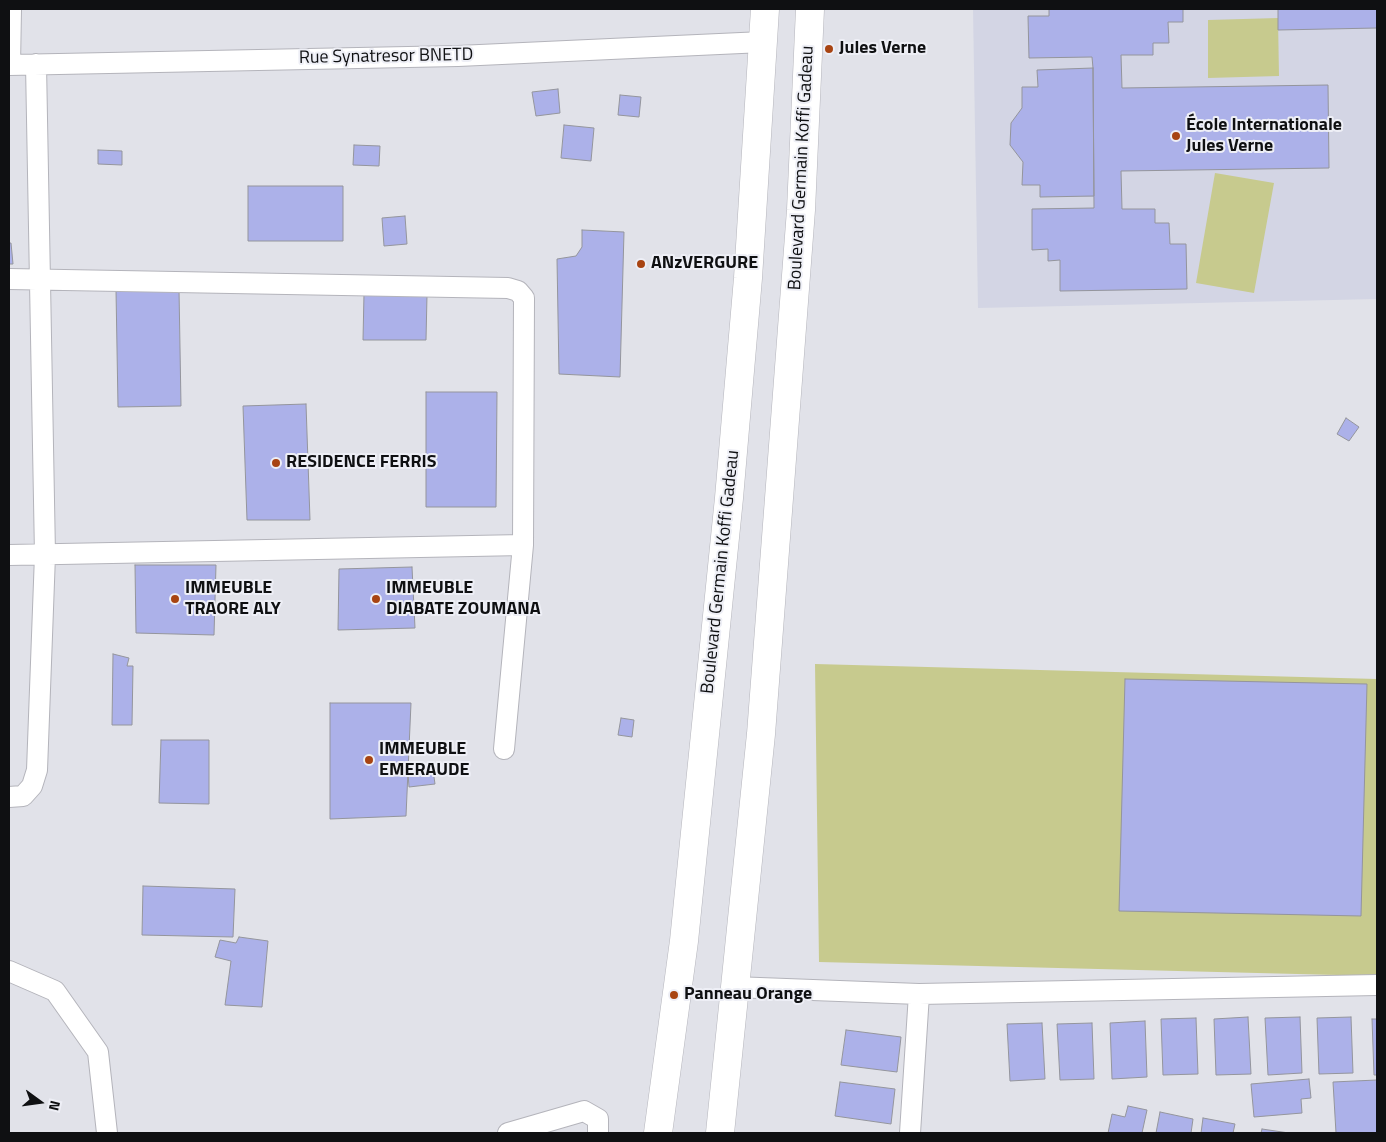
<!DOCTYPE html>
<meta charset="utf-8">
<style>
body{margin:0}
#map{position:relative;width:1386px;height:1142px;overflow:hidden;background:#e1e2e9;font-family:"Titillium Web",sans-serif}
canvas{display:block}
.frame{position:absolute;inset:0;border:10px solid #0f1012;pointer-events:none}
.north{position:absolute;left:15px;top:1077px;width:50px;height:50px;-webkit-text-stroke:4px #eeeff6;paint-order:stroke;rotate:104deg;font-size:14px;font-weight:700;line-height:20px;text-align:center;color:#0f1012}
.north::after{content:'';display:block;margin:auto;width:18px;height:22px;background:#0f1012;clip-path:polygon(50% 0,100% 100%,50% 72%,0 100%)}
</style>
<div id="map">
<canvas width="1386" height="1142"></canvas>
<div class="frame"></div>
<div class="north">N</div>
</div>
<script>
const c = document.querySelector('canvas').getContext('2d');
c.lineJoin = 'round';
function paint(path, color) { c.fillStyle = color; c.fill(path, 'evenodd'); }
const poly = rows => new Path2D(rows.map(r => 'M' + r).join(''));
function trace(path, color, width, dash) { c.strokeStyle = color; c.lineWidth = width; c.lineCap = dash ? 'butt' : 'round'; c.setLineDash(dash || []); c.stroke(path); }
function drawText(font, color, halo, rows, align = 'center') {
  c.font = font + ' "Titillium Web",sans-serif'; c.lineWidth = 4; c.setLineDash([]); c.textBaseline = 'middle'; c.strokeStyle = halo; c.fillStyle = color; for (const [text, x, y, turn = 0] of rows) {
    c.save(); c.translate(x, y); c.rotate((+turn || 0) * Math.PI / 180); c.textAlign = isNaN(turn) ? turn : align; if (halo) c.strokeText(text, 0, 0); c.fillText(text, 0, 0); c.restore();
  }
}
paint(poly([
 [973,9,1377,9,1377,299,978,308]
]), '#d3d5e4');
paint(poly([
 [1278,18,1279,76,1208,78,1208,20],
 [1215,173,1274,183,1254,293,1196,283],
 [815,664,1377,679,1377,976,819,962]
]), '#c7ca8e');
const building = poly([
 [1049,9,1183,9,1183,22,1168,22,1169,43,1153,43,1153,55,1121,55,1122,88,1328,85,1329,168,1121,171,1122,209,1155,209,1155,223,1169,223,1170,244,1186,244,1187,289,1060,291,1060,260,1048,261,1048,249,1032,250,1032,209,1094,208,1093,68,1092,57,1029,58,1028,16,1049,16,1049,9],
 [1278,9,1377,9,1377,28,1278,30,1278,9],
 [1093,68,1094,196,1040,197,1040,185,1022,185,1023,162,1010,145,1011,123,1022,108,1022,87,1038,87,1037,70,1093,68],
 [558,89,560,113,536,116,532,92,558,89],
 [620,95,641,97,639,117,618,115,620,95],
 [564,125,594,128,591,161,561,158,564,125],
 [354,145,380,146,379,166,353,165,354,145],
 [98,150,122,151,122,165,98,164,98,150],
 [248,186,343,186,343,241,248,241,248,186],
 [405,216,407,244,384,246,382,218,405,216],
 [582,230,624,232,620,377,559,374,557,259,576,256,582,247,582,230],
 [9,243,11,243,13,264,9,264,9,243],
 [179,289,181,406,118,407,116,290,179,289],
 [364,294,427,295,426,340,363,340,364,294],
 [426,392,497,392,496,507,426,507,426,392],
 [306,404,310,520,247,520,243,406,306,404],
 [1346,418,1359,427,1349,441,1337,434,1346,418],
 [135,565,216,565,214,635,136,633,135,565],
 [412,567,415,628,338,630,339,569,412,567],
 [113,654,129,658,127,666,133,666,132,725,112,725,113,654],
 [1125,679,1367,684,1361,916,1119,911,1125,679],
 [330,703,411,703,406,816,330,819,330,703],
 [621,718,634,720,632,737,618,735,621,718],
 [161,740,209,740,209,804,159,803,161,740],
 [433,770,435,784,409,787,408,773,433,770],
 [143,886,235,889,233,937,142,935,143,886],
 [239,937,268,941,262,1007,225,1005,231,961,215,957,220,940,236,943,239,937],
 [1248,1017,1251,1074,1216,1075,1214,1019,1248,1017],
 [1300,1017,1302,1073,1268,1075,1265,1018,1300,1017],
 [1351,1017,1353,1073,1319,1074,1317,1018,1351,1017],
 [1196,1018,1198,1074,1163,1075,1161,1019,1196,1018],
 [1372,1019,1377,1019,1377,1075,1374,1075,1372,1019],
 [1145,1021,1147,1077,1112,1079,1110,1023,1145,1021],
 [1042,1023,1045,1079,1010,1081,1007,1024,1042,1023],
 [1092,1023,1094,1079,1060,1080,1057,1024,1092,1023],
 [846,1030,901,1037,897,1072,841,1065,846,1030],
 [1309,1079,1311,1098,1301,1099,1302,1113,1254,1117,1251,1084,1309,1079],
 [1377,1080,1377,1133,1336,1133,1333,1082,1377,1080],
 [840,1082,895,1089,891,1124,835,1116,840,1082],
 [1128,1106,1147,1110,1142,1133,1108,1133,1112,1114,1125,1117,1128,1106],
 [1160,1112,1193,1119,1191,1133,1156,1133,1160,1112],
 [1203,1118,1235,1124,1233,1133,1201,1133,1203,1118],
 [1262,1129,1289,1133,1261,1133,1262,1129]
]);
paint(building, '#acb1e9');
trace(building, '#94959c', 1);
const minor = poly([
 [9,65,458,56,763,42],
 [10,65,11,9],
 [9,279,508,288,518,291,524,298,523,545,504,749],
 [9,555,523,545],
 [9,797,23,796,32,786,37,770,45,555,36,64],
 [9,971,55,991,98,1052,107,1133],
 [733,987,919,994,1377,985],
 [508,1133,584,1111,598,1119,598,1133],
 [910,1133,919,994]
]);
const secondary = poly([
 [658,1133,684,941,729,498,748,278,765,9],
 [720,1133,761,734,801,210,810,9]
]);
trace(minor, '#b4b4bb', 22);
trace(secondary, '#b4b4bb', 29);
trace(minor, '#fff', 20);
trace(secondary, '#fff', 28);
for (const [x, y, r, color] of [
 [829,49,5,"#a84412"],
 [1176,136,5,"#a84412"],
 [641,264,5,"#a84412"],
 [276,463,5,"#a84412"],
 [175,599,5,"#a84412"],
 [376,599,5,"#a84412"],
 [369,760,5,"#a84412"],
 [674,995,5,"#a84412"]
]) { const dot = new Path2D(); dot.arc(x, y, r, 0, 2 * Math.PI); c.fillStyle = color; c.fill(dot); trace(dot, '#eeeff6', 2); }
drawText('bold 18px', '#0f1012', '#eeeff6', [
 ["Jules Verne",839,49],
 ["École Internationale",1186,126],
 ["Jules Verne",1186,147],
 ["ANzVERGURE",651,264],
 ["RESIDENCE FERRIS",286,463],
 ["IMMEUBLE",185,589],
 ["TRAORE ALY",185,610],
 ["IMMEUBLE",386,589],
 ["DIABATE ZOUMANA",386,610],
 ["IMMEUBLE",379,750],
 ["EMERAUDE",379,771],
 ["Panneau Orange",684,995]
], 'left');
drawText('18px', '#0f1012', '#eeeff6', [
 ["Rue Synatresor BNETD",386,57,-1],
 ["Boulevard Germain Koffi Gadeau",802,168,-87],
 ["Boulevard Germain Koffi Gadeau",721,572,-84]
]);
</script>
